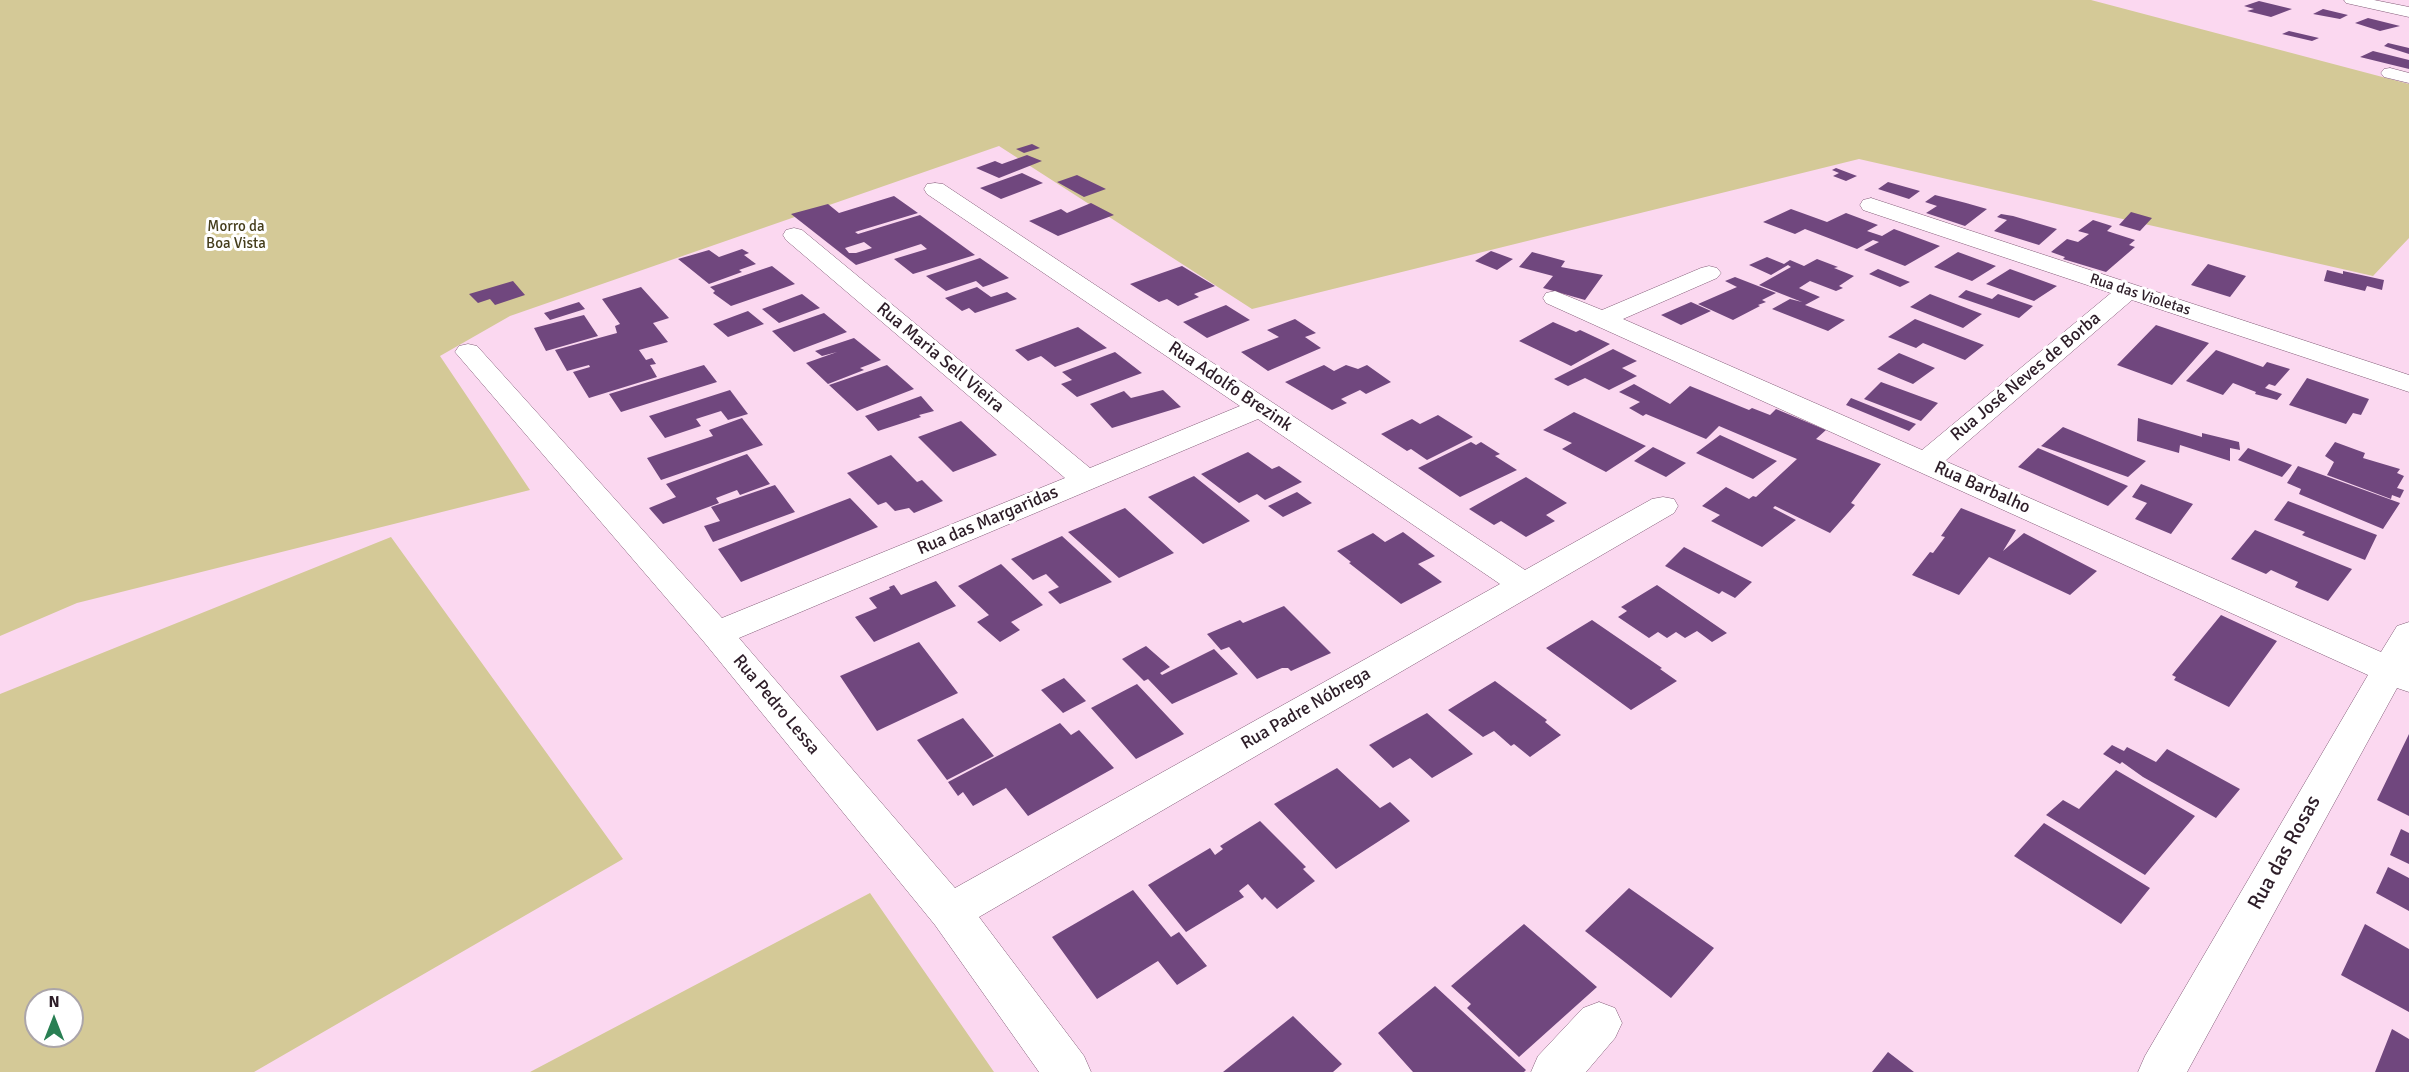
<!DOCTYPE html>
<meta charset="utf-8">
<style>
body{margin:0}
#map{position:relative;width:2409px;height:1072px;overflow:hidden;background:#fbd8f0;font-family:Signika,sans-serif}
canvas{display:block}
.north{position:absolute;left:24px;top:988px;width:60px;height:60px;box-sizing:border-box;background:#fff;border:2px solid #aba5a9;border-radius:50%;rotate:0deg;font-size:16px;font-weight:700;line-height:24px;text-align:center;color:#2d1d28}
.north::after{content:'';display:block;margin:auto;width:21px;height:27px;background:#297f53;clip-path:polygon(50% 0,100% 100%,50% 72%,0 100%)}
</style>
<div id="map">
<canvas width="2409" height="1072"></canvas>
<div class="north">N</div>
</div>
<script>
const c = document.querySelector('canvas').getContext('2d');
c.lineJoin = 'round';
function paint(path, color) { c.fillStyle = color; c.fill(path, 'evenodd'); }
const poly = rows => new Path2D(rows.map(r => 'M' + r).join(''));
function trace(path, color, width, dash) { c.strokeStyle = color; c.lineWidth = width; c.lineCap = dash ? 'butt' : 'round'; c.setLineDash(dash || []); c.stroke(path); }
function drawText(font, color, halo, rows, align = 'center') {
  c.font = font + ' Signika,sans-serif'; c.lineWidth = 6; c.setLineDash([]); c.textBaseline = 'middle'; c.strokeStyle = halo; c.fillStyle = color; for (const [text, x, y, turn = 0] of rows) {
    c.save(); c.translate(x, y); c.rotate((+turn || 0) * Math.PI / 180); c.textAlign = isNaN(turn) ? turn : align; if (halo) c.strokeText(text, 0, 0); c.fillText(text, 0, 0); c.restore();
  }
}
paint(poly([
 [0,0,2091,0,2409,84,2409,238,2373,276,1859,159,1252,309,999,146,510,316,440,356,530,490,77,603,0,636],
 [391,537,623,859,254,1072,0,1072,0,694],
 [36,1000,72,1000,72,1036,36,1036],
 [870,893,994,1072,530,1072]
]), '#d4c997');
paint(poly([
 [2259,1,2292,9,2271,17,2247,11,2254,9,2244,6],
 [2323,9,2348,15,2340,19,2313,14],
 [2368,18,2400,26,2380,31,2355,23],
 [2289,31,2319,38,2312,41,2282,34],
 [2388,43,2409,48,2409,54,2384,46],
 [2373,51,2409,60,2409,69,2360,57],
 [1032,144,1040,148,1024,153,1016,149],
 [1027,155,1042,161,999,178,976,168,995,161,1002,164],
 [1836,168,1857,176,1846,181,1833,176,1839,173,1832,170],
 [1022,173,1043,183,1001,199,980,188],
 [1077,175,1106,189,1084,197,1057,182],
 [1888,182,1920,191,1909,199,1878,189],
 [1935,195,1966,203,1987,209,1965,226,1926,213,1937,206,1925,202],
 [894,196,918,213,855,232,858,234,920,215,975,255,913,274,894,259,927,249,921,244,856,265,791,214,828,204,839,213],
 [864,242,872,248,856,253,849,253,845,248],
 [1091,203,1114,215,1058,236,1029,221,1061,209,1067,213],
 [1791,209,1827,222,1846,213,1878,225,1867,231,1882,236,1894,229,1940,246,1905,266,1864,250,1879,242,1873,240,1857,249,1805,229,1795,234,1763,222],
 [2131,212,2152,218,2140,231,2119,225],
 [2001,214,2013,216,2057,229,2039,245,1994,231,2007,220,1997,217],
 [2093,220,2112,226,2107,231,2135,240,2129,245,2135,247,2106,272,2063,259,2065,257,2051,252,2067,239,2078,242,2089,234,2078,231],
 [742,249,749,253,744,255,756,264,739,270,742,272,709,284,678,259,709,250,719,257],
 [1491,251,1513,259,1497,270,1475,261],
 [1532,252,1565,261,1561,267,1603,275,1585,300,1543,288,1553,276,1519,267],
 [1958,252,1996,266,1972,281,1934,267],
 [1767,257,1784,264,1790,260,1804,266,1817,259,1838,267,1834,268,1854,276,1839,286,1843,288,1836,291,1810,281,1799,288,1820,297,1805,305,1845,320,1828,331,1772,309,1790,299,1802,302,1759,285,1791,267,1788,265,1771,275,1749,265],
 [980,258,1009,278,983,287,976,281,946,291,926,276],
 [2208,264,2246,276,2230,297,2191,285],
 [772,266,795,284,731,306,713,293,715,291,710,287],
 [1182,266,1215,286,1194,294,1199,297,1178,306,1167,299,1159,302,1130,284],
 [1878,269,1910,282,1900,287,1869,274],
 [2010,269,2057,286,2034,301,1986,284],
 [2327,270,2343,274,2343,271,2384,280,2382,290,2367,286,2365,291,2324,281],
 [1735,277,1776,293,1762,300,1766,302,1758,305,1760,306,1733,320,1698,304,1737,287,1725,281],
 [513,281,525,295,495,305,490,299,478,303,469,294],
 [641,287,669,318,653,323,668,342,639,350,646,360,652,358,656,364,650,365,657,377,589,398,573,372,590,367,589,365,567,371,555,350,617,333,615,326,620,324,602,299],
 [977,287,991,297,1007,292,1017,299,975,313,969,308,962,311,945,298],
 [1966,290,1992,299,1998,294,2033,306,2019,318,1958,297],
 [802,294,820,308,779,323,762,309],
 [1930,294,1982,314,1963,328,1910,307],
 [579,302,585,309,550,320,544,313],
 [1691,302,1711,311,1681,325,1661,315],
 [1226,305,1250,320,1207,338,1183,322],
 [748,311,764,324,728,337,713,324],
 [824,313,847,332,794,352,772,331],
 [584,315,598,336,546,351,534,328],
 [1295,319,1316,333,1305,337,1321,348,1268,371,1241,352,1279,337,1267,330],
 [1915,319,1984,345,1965,360,1923,343,1916,348,1888,337],
 [1553,322,1576,332,1580,330,1610,344,1571,366,1519,341],
 [2156,325,2209,343,2172,385,2117,365],
 [1078,327,1107,348,1055,367,1041,356,1028,361,1015,350],
 [854,338,881,360,860,368,864,370,828,384,806,363,837,352,822,356,815,351],
 [1613,349,1637,361,1622,368,1637,376,1609,390,1585,378,1568,386,1554,379],
 [2216,350,2263,367,2267,362,2290,369,2275,386,2269,384,2265,388,2282,394,2277,400,2255,394,2256,392,2233,383,2223,395,2186,381],
 [1115,352,1142,373,1077,397,1061,384,1072,380,1062,372],
 [1899,353,1935,368,1913,384,1877,369],
 [704,365,717,382,621,412,609,394],
 [887,365,914,389,857,411,829,385],
 [1324,365,1334,371,1346,365,1358,369,1367,365,1391,382,1366,394,1360,390,1341,399,1347,403,1332,410,1285,382],
 [2307,378,2369,399,2361,415,2353,413,2346,424,2289,405],
 [1881,382,1938,403,1921,421,1864,399],
 [1634,384,1670,404,1690,386,1749,410,1752,408,1770,415,1776,409,1826,430,1816,439,1881,464,1851,503,1855,505,1830,533,1775,506,1773,508,1796,520,1762,547,1711,521,1720,515,1702,506,1726,487,1749,499,1753,496,1756,497,1797,459,1719,426,1706,439,1646,414,1643,416,1629,408,1640,402,1619,392],
 [730,390,748,414,728,420,721,411,696,419,701,426,665,438,649,416],
 [1163,390,1181,407,1112,428,1090,404,1124,391,1131,398],
 [921,396,934,411,919,415,921,417,878,431,865,416],
 [1851,398,1916,424,1909,431,1846,405],
 [1574,412,1646,446,1606,472,1562,449,1572,443,1543,430],
 [1438,415,1473,437,1427,460,1411,449,1407,451,1381,434,1412,419,1420,424],
 [742,418,763,445,661,480,647,458,713,436,709,430],
 [2138,418,2202,437,2202,433,2239,442,2240,450,2230,448,2230,461,2180,445,2179,453,2137,441],
 [961,421,997,455,953,472,918,437],
 [2063,427,2146,461,2128,477,2041,446],
 [1720,435,1777,461,1753,479,1696,453],
 [1471,442,1476,445,1481,442,1500,454,1495,456,1517,470,1460,497,1418,468],
 [2335,442,2365,453,2363,458,2400,469,2397,473,2404,476,2397,488,2404,490,2400,498,2392,495,2391,499,2327,475,2334,462,2325,456],
 [1653,447,1686,463,1666,477,1634,461],
 [2038,448,2128,486,2108,506,2018,467],
 [2248,448,2292,465,2282,477,2238,460],
 [1248,452,1272,469,1279,466,1302,482,1265,500,1257,494,1239,503,1201,474],
 [747,454,770,484,740,495,737,490,716,498,719,503,663,524,649,508,676,497,666,484],
 [891,455,917,482,922,480,943,501,914,513,909,508,895,511,886,502,878,505,847,473],
 [2298,466,2400,503,2383,529,2299,494,2301,489,2287,483],
 [1194,476,1250,521,1203,544,1148,497],
 [1526,477,1567,503,1546,515,1555,521,1526,537,1501,521,1494,525,1469,509],
 [2141,484,2193,504,2171,534,2135,519,2147,503,2132,497],
 [775,485,795,512,713,542,704,526,720,521,711,507],
 [1297,492,1312,503,1283,517,1268,506],
 [850,498,878,527,741,582,718,549],
 [2288,501,2377,535,2365,560,2302,535,2305,532,2274,520],
 [1125,508,1174,553,1119,578,1068,532],
 [1961,508,2016,530,2003,551,2024,533,2097,571,2070,595,1989,557,1959,595,1912,575,1930,552,1933,553,1945,537,1941,536],
 [2255,530,2352,569,2328,601,2295,587,2298,582,2271,570,2266,574,2231,559],
 [1403,532,1435,556,1418,564,1442,582,1401,604,1349,563,1351,562,1337,551,1373,533,1385,542],
 [1062,536,1112,582,1060,604,1048,592,1059,587,1046,574,1033,580,1011,559],
 [1684,547,1752,582,1735,598,1722,591,1719,594,1665,566],
 [1001,564,1043,605,1011,622,1020,630,1000,642,977,622,989,615,958,586],
 [936,581,956,606,874,642,855,617,877,608,869,598,890,589,889,587,894,585,901,595],
 [1657,585,1727,633,1712,642,1697,631,1685,638,1676,632,1667,638,1658,632,1649,638,1618,617,1627,611,1621,607],
 [1284,606,1331,653,1291,671,1288,668,1282,668,1257,679,1229,647,1221,650,1207,634,1240,620,1243,623],
 [2221,615,2277,641,2229,707,2174,680,2176,677,2172,675],
 [1592,620,1662,668,1660,669,1677,681,1631,710,1546,648],
 [919,642,958,693,877,731,840,676],
 [1146,646,1170,667,1160,673,1162,675,1214,649,1238,674,1172,704,1148,679,1144,681,1122,659],
 [1064,678,1086,701,1063,713,1041,690],
 [1495,681,1547,720,1545,722,1561,735,1530,757,1514,744,1511,746,1494,731,1483,737,1448,710],
 [1137,684,1184,734,1136,759,1091,708],
 [1427,713,1473,754,1432,778,1410,758,1393,768,1369,745],
 [963,718,994,756,947,780,917,740],
 [1060,723,1071,735,1079,730,1114,768,1028,816,1006,788,973,806,963,792,958,796,948,782],
 [2409,734,2409,816,2377,800],
 [2112,745,2124,751,2127,747,2156,762,2167,749,2240,789,2216,818,2143,777,2122,762,2120,764,2103,754],
 [1337,768,1380,808,1390,802,1410,821,1336,869,1274,804],
 [2116,770,2195,816,2145,875,2046,815,2063,800,2079,809],
 [1260,821,1306,867,1303,869,1315,881,1277,909,1265,897,1262,900,1248,884,1239,891,1244,897,1186,932,1148,885,1210,848,1215,855,1223,849,1220,846],
 [2044,823,2150,888,2121,924,2014,856],
 [2401,829,2409,833,2409,864,2390,855],
 [2388,867,2409,878,2409,911,2376,893],
 [1629,888,1714,948,1671,998,1585,931],
 [1133,890,1171,937,1179,932,1207,966,1177,985,1158,961,1097,999,1052,937],
 [1524,924,1597,987,1519,1057,1467,1008,1471,1004,1451,986],
 [2365,924,2409,949,2409,1012,2341,975],
 [1435,986,1526,1070,1524,1072,1413,1072,1378,1033],
 [1293,1016,1342,1064,1333,1072,1223,1072],
 [2392,1029,2409,1039,2409,1072,2375,1072],
 [1888,1052,1914,1072,1872,1072]
]), '#70477e');
const street = poly([
 [2344,0,2374,0,2409,7,2409,17,2346,3,2344,0],
 [2390,68,2409,73,2409,83,2384,77,2381,73,2384,69,2390,68],
 [935,183,943,184,1525,570,1652,499,1663,497,1674,499,1678,506,1674,513,979,917,1084,1056,1091,1072,1039,1072,935,925,704,642,455,352,459,346,468,344,477,346,722,618,1065,478,786,240,783,235,786,230,794,228,802,230,1090,468,1240,406,927,194,924,189,927,184,935,183],
 [1258,419,1500,584,955,888,739,638,1258,419],
 [1871,198,2409,375,2409,392,2132,300,1945,461,2381,652,2397,626,2409,622,2409,692,2397,688,2187,1072,2138,1072,2145,1056,2368,675,1546,303,1543,298,1546,293,1555,291,1602,310,1701,268,1709,266,1717,268,1721,273,1717,278,1623,319,1922,450,2111,293,1863,210,1860,205,1863,200,1871,198],
 [1599,1002,1615,1008,1622,1023,1615,1038,1586,1072,1531,1072,1538,1056,1583,1008,1599,1002]
]);
trace(street, '#825c77', 1);
paint(street, '#fff');
drawText('15px', '#453d1c', '#fff', [
 ["Morro da",236,227],
 ["Boa Vista",236,244]
]);
drawText('15px', '#2d1d28', '#fff', [
 ["Rua das Violetas",2140,295,18]
]);
drawText('18px', '#2d1d28', '#fff', [
 ["Rua Maria Sell Vieira",940,358,40],
 ["Rua José Neves de Borba",2026,377,-40],
 ["Rua Adolfo Brezink",1230,387,34],
 ["Rua Barbalho",1982,488,24],
 ["Rua das Margaridas",988,521,-23],
 ["Rua Pedro Lessa",776,705,50],
 ["Rua Padre Nóbrega",1306,709,-30]
]);
drawText('21px', '#2d1d28', '#fff', [
 ["Rua das Rosas",2285,853,-61]
]);
</script>
